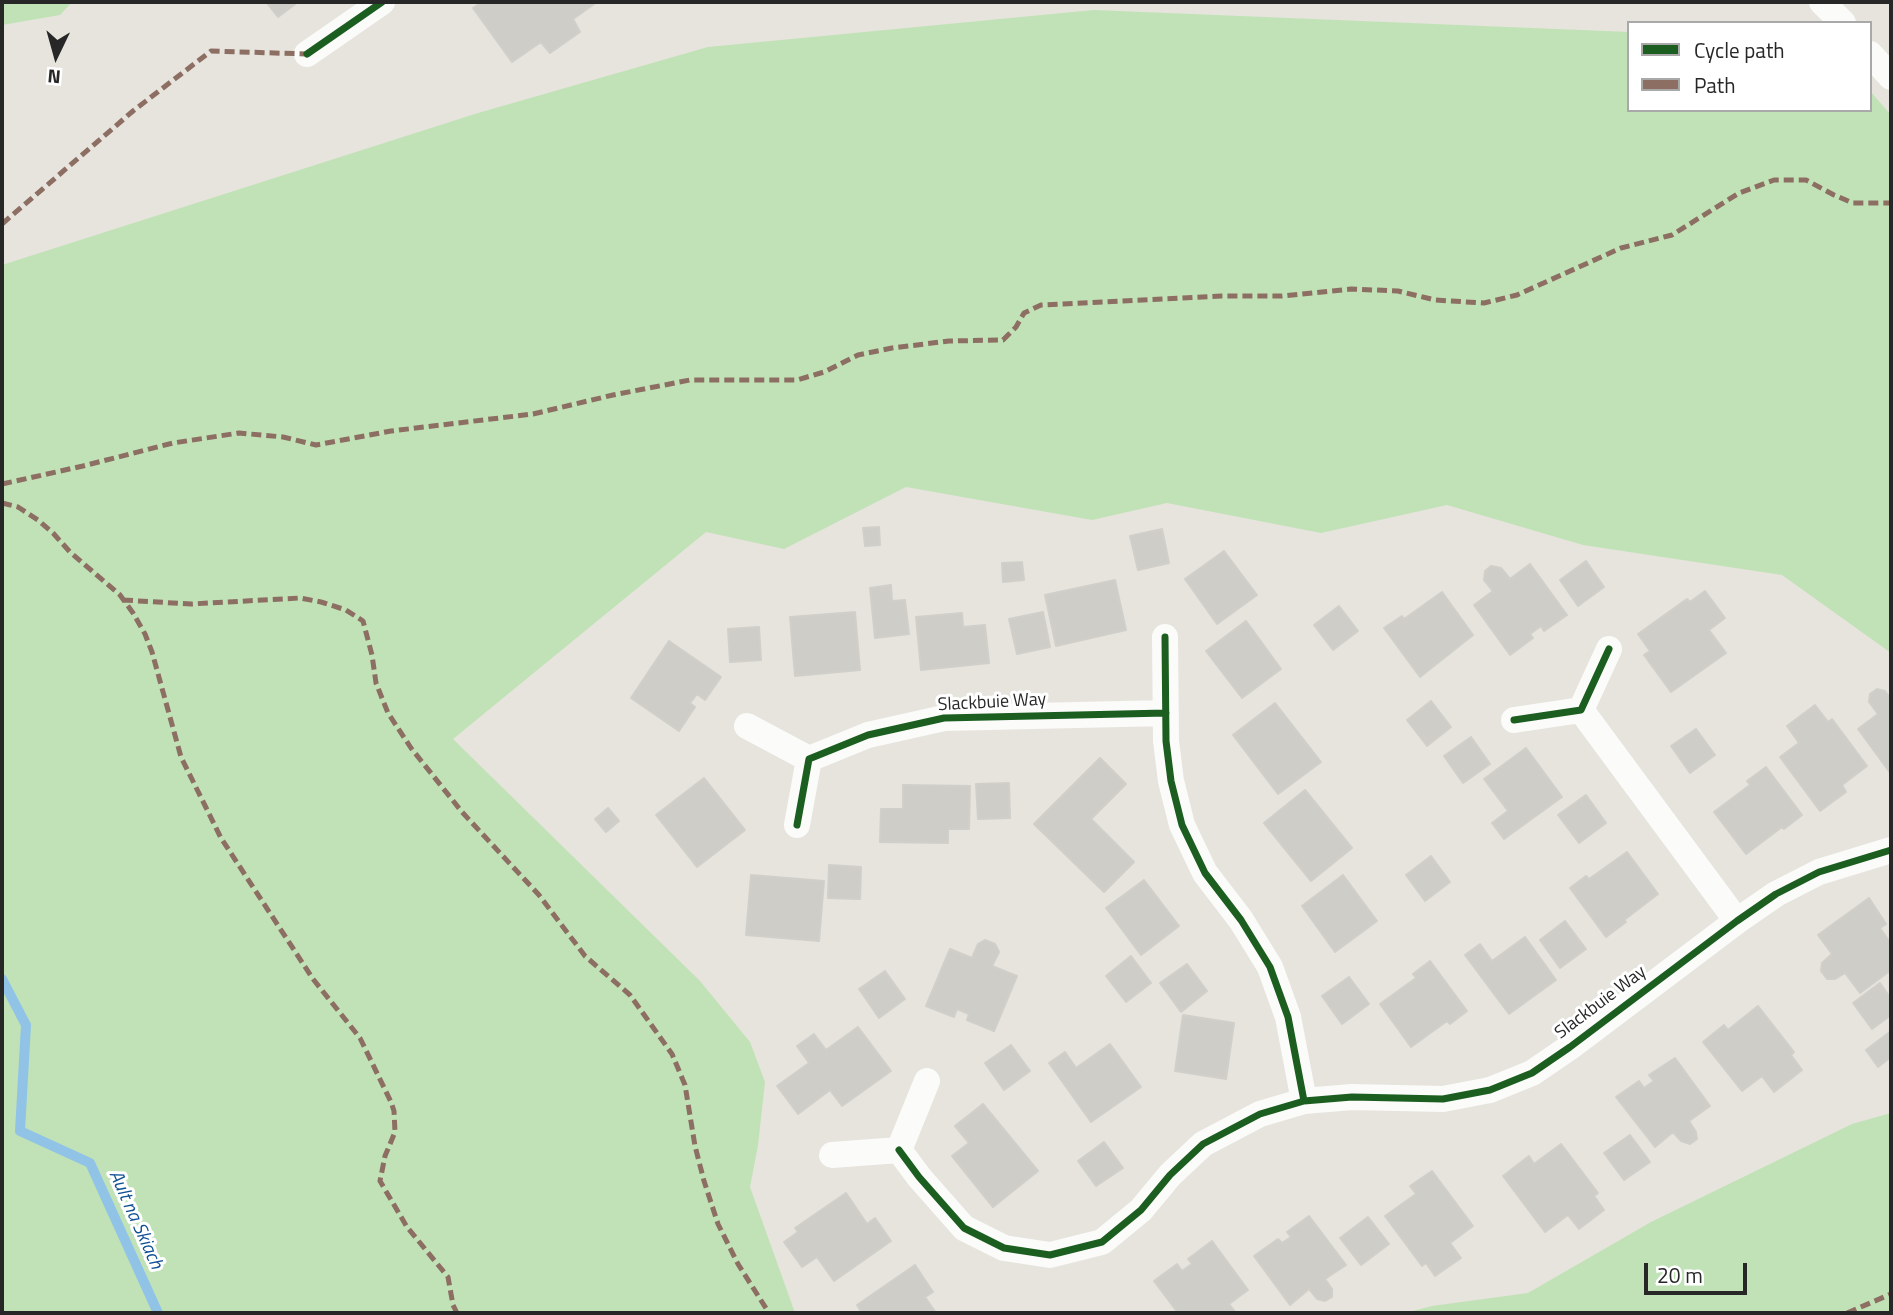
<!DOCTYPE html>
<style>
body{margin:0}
#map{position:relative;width:1893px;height:1315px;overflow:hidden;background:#e6e4dd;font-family:"Titillium Web",sans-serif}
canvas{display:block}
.frame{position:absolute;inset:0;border:4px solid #272727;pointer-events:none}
.legend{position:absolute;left:1627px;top:21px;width:245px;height:91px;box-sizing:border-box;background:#fff;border:2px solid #a9a9a9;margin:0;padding:9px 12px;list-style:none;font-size:21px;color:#272727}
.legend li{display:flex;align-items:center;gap:14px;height:35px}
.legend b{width:35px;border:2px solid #a9a9a9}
.north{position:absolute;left:21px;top:21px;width:70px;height:70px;-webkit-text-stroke:5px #fff;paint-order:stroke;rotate:185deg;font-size:19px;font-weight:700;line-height:28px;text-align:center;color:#272727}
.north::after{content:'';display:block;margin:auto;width:24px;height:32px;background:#272727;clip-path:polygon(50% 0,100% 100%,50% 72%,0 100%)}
.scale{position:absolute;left:1644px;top:1263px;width:103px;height:32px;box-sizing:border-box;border:4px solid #272727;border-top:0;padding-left:9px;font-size:21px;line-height:24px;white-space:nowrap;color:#272727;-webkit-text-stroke:5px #fff;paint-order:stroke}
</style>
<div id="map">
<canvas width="1893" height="1315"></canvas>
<div class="frame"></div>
<ul class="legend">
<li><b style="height:9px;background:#1b5e20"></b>Cycle path</li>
<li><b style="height:9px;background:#8d6e63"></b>Path</li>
</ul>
<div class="north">N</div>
<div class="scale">20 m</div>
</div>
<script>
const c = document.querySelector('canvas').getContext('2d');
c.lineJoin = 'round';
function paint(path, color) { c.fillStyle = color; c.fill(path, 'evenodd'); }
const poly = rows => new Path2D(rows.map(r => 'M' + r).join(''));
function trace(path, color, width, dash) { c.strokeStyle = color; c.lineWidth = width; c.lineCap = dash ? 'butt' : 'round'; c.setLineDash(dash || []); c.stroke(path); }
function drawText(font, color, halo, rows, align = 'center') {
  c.font = font + ' "Titillium Web",sans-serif'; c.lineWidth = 6; c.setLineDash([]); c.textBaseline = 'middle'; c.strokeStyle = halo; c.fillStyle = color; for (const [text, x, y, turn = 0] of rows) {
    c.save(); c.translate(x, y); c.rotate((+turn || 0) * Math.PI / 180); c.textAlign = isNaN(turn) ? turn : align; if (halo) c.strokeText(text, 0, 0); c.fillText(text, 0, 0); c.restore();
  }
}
paint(poly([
 [2,2,72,2,60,15,2,25],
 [1094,10,1629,32,1629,110,1870,110,1870,91,1891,115,1891,653,1782,575,1583,545,1447,505,1321,533,1167,503,1092,520,906,487,784,549,706,532,453,739,700,981,750,1042,765,1082,758,1145,750,1187,795,1313,2,1313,2,265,478,113,708,47],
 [1891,1113,1891,1313,1405,1313,1432,1306,1528,1293,1651,1222,1852,1124]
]), '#c1e2b6');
trace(poly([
 [2,979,26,1025,20,1131,90,1163,158,1313]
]), '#91c3e7', 10);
const building = poly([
 [266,2,298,2,278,17,266,2],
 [482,2,597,2,573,19,580,32,550,53,541,42,512,62,473,8,482,2],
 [879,527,880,545,865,546,863,528,879,527],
 [1162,529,1169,563,1138,570,1130,536,1162,529],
 [1224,551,1257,595,1217,624,1185,579,1224,551],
 [1586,561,1604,587,1578,606,1560,580,1586,561],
 [1022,562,1024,580,1003,582,1002,563,1022,562],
 [1530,564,1567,615,1544,631,1541,626,1530,634,1533,638,1510,655,1474,605,1493,591,1484,580,1485,571,1491,566,1501,568,1510,579,1530,564],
 [1115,580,1126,630,1056,646,1045,595,1115,580],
 [891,585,892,601,905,600,909,634,875,638,870,588,891,585],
 [1705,591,1725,618,1709,630,1726,653,1671,692,1644,655,1650,651,1638,634,1687,599,1690,602,1705,591],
 [1442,592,1473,635,1420,677,1384,628,1402,616,1404,619,1442,592],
 [1339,606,1358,631,1333,650,1314,625,1339,606],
 [855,612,860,670,795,676,790,617,855,612],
 [1043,612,1050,647,1017,654,1009,619,1043,612],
 [962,613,963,627,985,625,989,663,921,670,916,617,962,613],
 [1246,621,1281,669,1242,698,1206,651,1246,621],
 [759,627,761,660,730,662,728,629,759,627],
 [669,641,721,677,705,700,697,694,690,703,695,707,679,731,631,698,669,641],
 [1877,689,1885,691,1891,699,1891,774,1858,729,1878,714,1869,702,1870,694,1877,689],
 [1431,701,1451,727,1427,746,1407,720,1431,701],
 [1275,703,1321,762,1278,794,1233,735,1275,703],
 [1815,705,1828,722,1832,719,1867,766,1842,785,1846,792,1820,811,1780,757,1799,743,1787,726,1815,705],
 [1696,729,1715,755,1690,773,1671,746,1696,729],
 [1471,737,1490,764,1463,783,1444,756,1471,737],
 [1526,748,1562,797,1504,839,1492,823,1508,811,1484,779,1526,748],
 [1100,758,1126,784,1091,819,1134,862,1104,892,1034,824,1100,758],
 [1766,767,1802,815,1784,829,1782,827,1746,854,1714,812,1750,785,1747,781,1766,767],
 [704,778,745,830,697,867,656,815,704,778],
 [1009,783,1010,818,978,819,976,784,1009,783],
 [903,785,970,786,969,829,948,829,948,843,880,842,881,809,903,809,903,785],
 [1305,790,1352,848,1311,881,1264,823,1305,790],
 [1586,795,1606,823,1579,843,1558,815,1586,795],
 [608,808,619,821,606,832,595,819,608,808],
 [1627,852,1658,894,1624,920,1626,922,1606,937,1570,888,1586,876,1589,879,1627,852],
 [1431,856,1450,882,1425,901,1406,875,1431,856],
 [829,865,861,867,860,899,828,898,829,865],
 [751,875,824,881,819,941,746,935,751,875],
 [1343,875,1377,921,1335,952,1302,906,1343,875],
 [1144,880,1179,926,1141,955,1106,908,1144,880],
 [1869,898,1886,924,1880,928,1889,941,1891,940,1891,970,1860,993,1845,973,1835,979,1827,979,1821,971,1822,963,1832,954,1818,935,1869,898],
 [1565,921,1586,949,1560,968,1540,940,1565,921],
 [1525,937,1556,980,1509,1014,1465,955,1480,944,1492,961,1525,937],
 [985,940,995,944,999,952,992,966,1017,976,994,1031,967,1020,969,1014,957,1009,954,1017,926,1006,950,949,972,958,978,944,985,940],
 [1131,956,1151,983,1126,1002,1106,976,1131,956],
 [1430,961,1467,1011,1450,1024,1447,1021,1411,1047,1380,1004,1416,978,1413,974,1430,961],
 [1187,964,1207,991,1181,1012,1160,983,1187,964],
 [885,971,905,999,879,1018,859,989,885,971],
 [1349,977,1369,1004,1342,1024,1322,996,1349,977],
 [1880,983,1891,999,1891,1015,1872,1029,1853,1003,1880,983],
 [1758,1006,1794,1052,1791,1055,1802,1070,1774,1092,1762,1076,1742,1091,1703,1042,1724,1025,1728,1030,1758,1006],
 [1183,1015,1234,1023,1226,1079,1175,1071,1183,1015],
 [858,1027,891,1071,842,1106,830,1090,798,1114,777,1086,809,1063,797,1046,814,1034,826,1050,858,1027],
 [1891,1031,1891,1057,1878,1067,1866,1050,1891,1031],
 [1110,1044,1141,1087,1091,1122,1049,1063,1065,1052,1076,1068,1110,1044],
 [1011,1045,1030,1071,1004,1090,985,1063,1011,1045],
 [1675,1058,1710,1106,1689,1121,1696,1132,1697,1139,1690,1144,1681,1141,1673,1132,1655,1147,1616,1097,1639,1081,1644,1088,1654,1081,1649,1075,1675,1058],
 [983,1104,1038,1171,993,1207,952,1156,969,1143,955,1126,983,1104],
 [1630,1135,1650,1162,1624,1180,1604,1153,1630,1135],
 [1104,1142,1123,1168,1096,1186,1078,1161,1104,1142],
 [1561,1144,1598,1193,1594,1196,1604,1210,1579,1229,1568,1215,1545,1232,1503,1176,1529,1156,1534,1164,1561,1144],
 [1432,1171,1473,1226,1450,1243,1461,1258,1435,1276,1426,1263,1422,1266,1385,1216,1416,1194,1410,1186,1432,1171],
 [846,1193,867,1224,875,1218,891,1241,834,1281,817,1257,802,1267,784,1242,798,1232,795,1228,846,1193],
 [1309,1216,1346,1265,1325,1279,1332,1289,1332,1297,1325,1301,1317,1299,1309,1289,1290,1305,1254,1256,1278,1239,1282,1243,1291,1237,1287,1232,1309,1216],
 [1368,1217,1389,1244,1361,1265,1340,1238,1368,1217],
 [1212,1241,1248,1290,1229,1304,1236,1313,1178,1313,1154,1281,1177,1264,1182,1271,1192,1264,1188,1259,1212,1241],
 [915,1265,933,1292,925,1297,936,1313,862,1313,857,1305,915,1265]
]);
paint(building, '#cfcdc8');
trace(building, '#d1cfc9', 2);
trace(poly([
 [1822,2,1843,23],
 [307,54,382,2],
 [1870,54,1891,77],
 [1165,637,1166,741,1171,781,1182,825,1205,873,1241,920,1270,967,1288,1017,1304,1101],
 [1581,710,1737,921],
 [1514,720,1581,710,1609,649],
 [747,726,809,759],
 [797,825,809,759,868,735,944,718,1166,713],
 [899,1150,919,1177,964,1228,1004,1248,1050,1255,1102,1242,1141,1210,1170,1175,1203,1144,1260,1114,1304,1101,1352,1097,1443,1099,1490,1090,1532,1073,1570,1047,1737,921,1776,894,1819,872,1891,850],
 [832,1155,899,1150,927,1081]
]), '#fbfbfa', 26);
trace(poly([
 [2,224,133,111,211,51,307,54],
 [2,484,83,466,173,443,239,433,283,437,316,445,391,431,533,414,613,395,690,380,797,380,824,372,858,355,892,348,949,341,1003,340,1016,327,1024,313,1041,305,1221,296,1282,296,1351,289,1398,291,1435,300,1484,303,1517,295,1621,248,1672,235,1739,193,1774,180,1806,180,1834,195,1853,203,1891,203],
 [2,503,18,507,38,520,53,533,70,552,120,595,133,613,145,634,152,652,181,757,221,838,313,979,360,1038,391,1102,394,1111,395,1132,385,1156,380,1181,407,1227,448,1277,453,1305,457,1313],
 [123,600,191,604,300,598,321,602,346,610,363,621,372,655,376,683,388,713,411,748,462,812,539,895,585,956,630,995,672,1054,685,1085,695,1146,704,1181,718,1224,738,1264,769,1313],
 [1847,1313,1891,1294]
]), '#8d6e63', 5, [10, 5]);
trace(poly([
 [307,54,382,2],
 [1165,637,1166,741,1171,781,1182,825,1205,873,1241,920,1270,967,1288,1017,1304,1101],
 [1514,720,1581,710,1609,649],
 [797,825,809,759,868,735,944,718,1166,713],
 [899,1150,919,1177,964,1228,1004,1248,1050,1255,1102,1242,1141,1210,1170,1175,1203,1144,1260,1114,1304,1101,1352,1097,1443,1099,1490,1090,1532,1073,1570,1047,1737,921,1776,894,1819,872,1891,850]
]), '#1b5e20', 7);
drawText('18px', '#272727', '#fff', [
 ["Slackbuie Way",992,703,-3],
 ["Slackbuie Way",1601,1003,-37]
]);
drawText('italic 19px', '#105093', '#fff', [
 ["Ault na Skiach",135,1220,66]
]);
</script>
